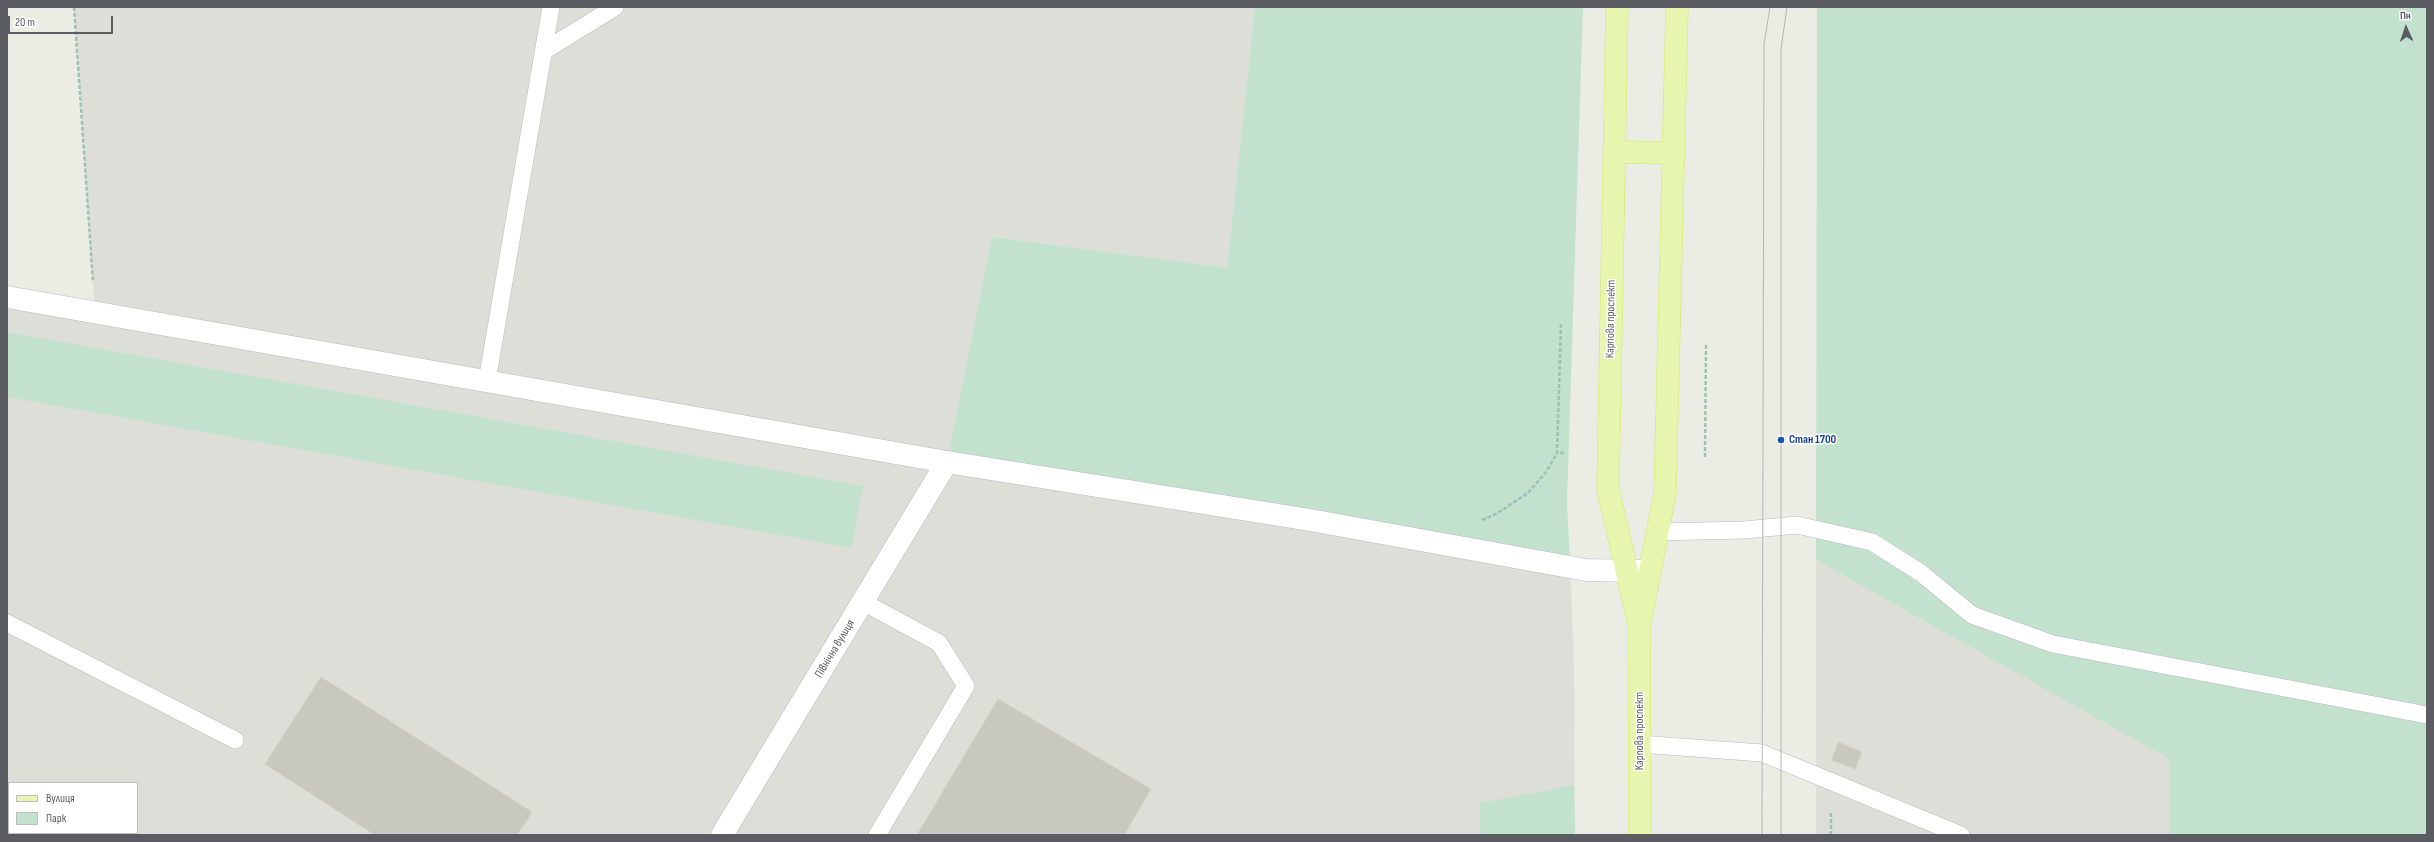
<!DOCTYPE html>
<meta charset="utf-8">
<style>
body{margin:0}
#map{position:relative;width:2434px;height:842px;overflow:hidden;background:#ebede4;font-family:"Sofia Sans Condensed",sans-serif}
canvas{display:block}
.frame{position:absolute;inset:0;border:8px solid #5c5c63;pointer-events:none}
.legend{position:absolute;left:8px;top:782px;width:130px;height:52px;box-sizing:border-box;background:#fff;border:1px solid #bebec1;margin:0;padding:5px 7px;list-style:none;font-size:12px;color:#5c5c63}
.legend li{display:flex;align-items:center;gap:8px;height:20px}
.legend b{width:20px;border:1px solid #bebec1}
.north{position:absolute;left:2386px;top:8px;width:40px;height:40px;-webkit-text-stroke:3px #fff;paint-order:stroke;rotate:357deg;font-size:11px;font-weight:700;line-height:16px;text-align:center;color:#5c5c63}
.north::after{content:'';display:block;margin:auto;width:14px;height:18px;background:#5c5c63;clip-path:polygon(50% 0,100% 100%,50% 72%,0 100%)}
.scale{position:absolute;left:8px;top:16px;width:105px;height:18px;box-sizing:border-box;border:2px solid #5c5c63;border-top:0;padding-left:5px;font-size:12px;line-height:14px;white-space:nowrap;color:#5c5c63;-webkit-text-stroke:3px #fff;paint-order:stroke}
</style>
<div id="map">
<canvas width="2434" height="842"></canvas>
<div class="frame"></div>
<ul class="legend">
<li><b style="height:5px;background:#e7f6af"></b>Вулиця</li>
<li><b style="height:11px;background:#c2e2ce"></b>Парк</li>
</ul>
<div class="north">Пн</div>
<div class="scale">20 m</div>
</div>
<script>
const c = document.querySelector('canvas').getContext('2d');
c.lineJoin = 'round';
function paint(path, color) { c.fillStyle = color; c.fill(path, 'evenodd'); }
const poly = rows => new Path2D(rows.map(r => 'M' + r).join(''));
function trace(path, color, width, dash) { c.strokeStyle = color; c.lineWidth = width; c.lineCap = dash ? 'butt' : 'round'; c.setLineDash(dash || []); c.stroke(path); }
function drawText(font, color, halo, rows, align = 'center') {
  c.font = font + ' "Sofia Sans Condensed",sans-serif'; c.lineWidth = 3; c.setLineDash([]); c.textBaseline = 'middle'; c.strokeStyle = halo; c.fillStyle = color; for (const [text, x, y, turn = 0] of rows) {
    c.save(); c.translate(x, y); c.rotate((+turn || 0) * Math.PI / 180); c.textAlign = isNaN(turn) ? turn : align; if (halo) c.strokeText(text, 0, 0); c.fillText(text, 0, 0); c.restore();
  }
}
paint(poly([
 [74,7,1255,7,1227,269,992,237,1570,562,1574,665,1575,835,7,835,7,297,95,312],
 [9,783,137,783,137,833,9,833],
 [1816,560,2170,759,2170,835,1816,835]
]), '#deded8');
paint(poly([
 [1255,7,1583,7,1567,502,1570,562,947,462,992,237,1227,268],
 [1817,7,2427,7,2427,835,2170,835,2169,759,1816,560],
 [7,332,863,486,852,548,7,397],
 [1574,785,1575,835,1480,835,1480,803]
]), '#c2e2ce');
const building = poly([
 [321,677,532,812,517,835,375,835,265,764,321,677],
 [998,699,1151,789,1124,835,917,835,998,699],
 [1838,742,1862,752,1855,769,1832,760,1838,742]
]);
paint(building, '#c8c8c0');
trace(building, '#d0d1c3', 1);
const lane = poly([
 [544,51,615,7],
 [487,381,551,7],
 [1658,532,1744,530,1797,525,1872,542,1921,573,1972,615,2053,644,2427,715],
 [863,602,939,643,966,686,877,835],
 [7,623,235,740],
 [1640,744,1762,753,1961,835]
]);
const street = poly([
 [722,835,947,462]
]);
const secondary = poly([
 [7,297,947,462,1310,520,1586,570,1644,571]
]);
const primary = poly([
 [1617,7,1608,489,1638,620],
 [1614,152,1674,153],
 [1640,835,1639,627,1665,494,1677,7]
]);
trace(lane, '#b9b9be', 18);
trace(street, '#b9b9be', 23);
trace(secondary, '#b9b9c0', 23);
trace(primary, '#d7e367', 23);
trace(poly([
 [74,7,93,282],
 [1561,324,1557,453,1565,453],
 [1705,457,1706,344],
 [1482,520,1496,514,1528,493,1546,472,1557,453],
 [1831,835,1831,812]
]), '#9cc1b6', 2.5, [4, 2]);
trace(lane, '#fff', 17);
trace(street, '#fff', 22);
trace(secondary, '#fff', 22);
trace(primary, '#e7f6af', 22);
trace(poly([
 [1762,835,1764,44,1770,7],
 [1781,835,1781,49,1787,7]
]), '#b4b4b5', 1);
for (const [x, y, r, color] of [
 [1781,440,4,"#1a4fb4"]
]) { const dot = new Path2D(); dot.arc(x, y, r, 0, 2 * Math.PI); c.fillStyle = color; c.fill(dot); trace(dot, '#fff', 1.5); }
drawText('12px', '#5c5c63', '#fff', [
 ["Карпова проспект",1611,319,-89],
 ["Північна вулиця",835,649,-59],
 ["Карпова проспект",1640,731,-90]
]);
drawText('bold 12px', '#164399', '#fff', [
 ["Стан 1700",1789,440]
], 'left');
</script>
